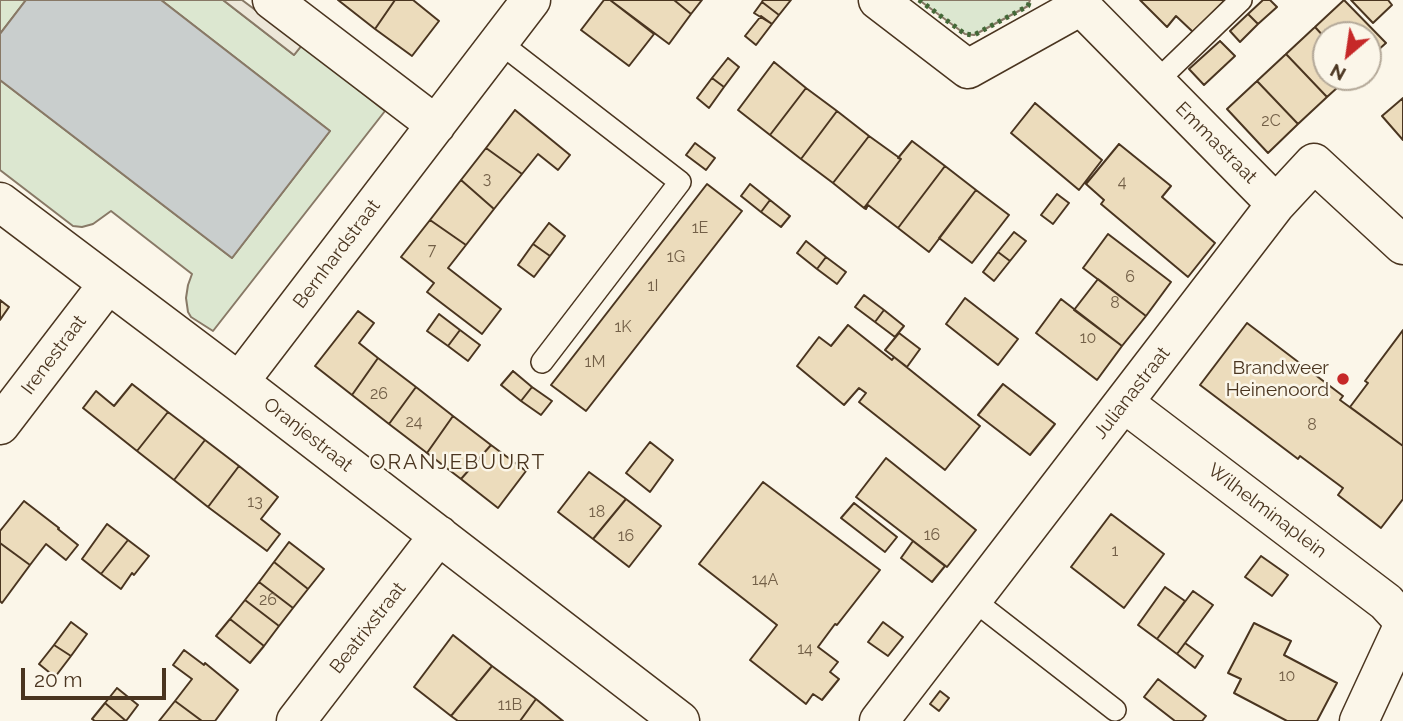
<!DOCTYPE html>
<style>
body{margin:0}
#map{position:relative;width:1403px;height:721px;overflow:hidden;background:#fbf6e9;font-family:Raleway,sans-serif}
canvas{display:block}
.north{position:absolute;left:1312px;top:21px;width:70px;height:70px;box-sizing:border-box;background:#fbf6e9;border:2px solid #b4a999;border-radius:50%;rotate:209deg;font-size:19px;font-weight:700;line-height:28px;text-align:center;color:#4a3520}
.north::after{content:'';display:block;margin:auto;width:24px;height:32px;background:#c62828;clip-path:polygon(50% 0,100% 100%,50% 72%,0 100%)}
.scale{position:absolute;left:21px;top:668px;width:145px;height:32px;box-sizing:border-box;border:4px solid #4a3520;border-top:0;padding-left:9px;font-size:21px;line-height:24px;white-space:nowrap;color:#4a3520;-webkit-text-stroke:5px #fbf6e9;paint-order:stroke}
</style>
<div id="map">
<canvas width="1403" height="721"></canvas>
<div class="north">N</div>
<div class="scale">20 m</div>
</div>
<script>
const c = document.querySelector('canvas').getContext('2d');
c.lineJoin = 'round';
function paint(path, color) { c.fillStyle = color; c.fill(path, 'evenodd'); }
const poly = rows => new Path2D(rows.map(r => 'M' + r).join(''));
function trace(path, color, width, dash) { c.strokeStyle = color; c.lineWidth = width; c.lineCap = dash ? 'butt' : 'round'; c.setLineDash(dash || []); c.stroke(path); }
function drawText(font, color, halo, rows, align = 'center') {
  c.font = font + ' Raleway,sans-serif'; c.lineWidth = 5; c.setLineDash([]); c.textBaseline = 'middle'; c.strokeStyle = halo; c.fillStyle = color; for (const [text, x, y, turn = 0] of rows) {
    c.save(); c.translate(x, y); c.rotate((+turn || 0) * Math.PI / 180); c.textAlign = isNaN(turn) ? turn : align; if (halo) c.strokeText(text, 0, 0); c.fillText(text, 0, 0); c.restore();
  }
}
const green = poly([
 [0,0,26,0,0,34,0,0],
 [161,0,223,0,294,55,302,45,385,111,213,331,191,317,188,312,186,298,188,285,192,274,111,211,93,224,82,227,73,226,0,170,0,80,232,258,330,131,161,0],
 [919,0,1030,0,1028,6,974,35,965,34,919,0]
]);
paint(green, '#dce7d0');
trace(green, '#887966', 2);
const parking = poly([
 [223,0,242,0,302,45,294,55,223,0]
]);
paint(parking, '#ede7d9');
trace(parking, '#887966', 2);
const water = poly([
 [26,0,161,0,330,131,232,258,0,80,0,34,26,0]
]);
paint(water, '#c9cecd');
trace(water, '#887966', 2);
const building = poly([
 [338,0,395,0,375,29,338,0],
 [395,0,413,0,439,21,412,56,375,29,395,0],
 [604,0,610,0,654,34,629,66,581,30,604,0],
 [610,0,674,0,691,14,669,44,610,0],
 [674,0,702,0,691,14,674,0],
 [763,0,791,0,779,15,762,2,763,0],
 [1140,0,1225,0,1193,32,1176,16,1167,27,1140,0],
 [1263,0,1270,0,1277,7,1258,24,1248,14,1263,0],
 [1344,0,1386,43,1368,59,1368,35,1326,35,1326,39,1315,27,1344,0],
 [1351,0,1388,0,1392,5,1373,23,1351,0],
 [762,2,779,15,772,24,754,13,762,2],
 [1248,14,1258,24,1240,42,1230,31,1248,14],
 [761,16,772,24,756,45,745,36,761,16],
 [1315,27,1326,39,1326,77,1349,77,1327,97,1286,54,1315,27],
 [1220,41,1235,56,1204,85,1189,69,1220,41],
 [1286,54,1327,97,1298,124,1257,81,1286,54],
 [728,58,739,67,724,87,712,78,728,58],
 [774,62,806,88,770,135,738,110,774,62],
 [712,78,724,87,709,108,697,98,712,78],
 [1257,81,1298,124,1268,153,1227,109,1257,81],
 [806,88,837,111,801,159,770,135,806,88],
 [1403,98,1403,140,1382,116,1403,98],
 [1035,103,1102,160,1079,190,1011,133,1035,103],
 [515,110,570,155,558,170,538,154,522,174,486,148,515,110],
 [837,111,869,136,833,183,801,159,837,111],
 [869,136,901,159,864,208,833,183,869,136],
 [912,141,945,166,898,228,868,205,866,209,864,208,901,159,898,158,912,141],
 [695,143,715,158,706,170,686,155,695,143],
 [1119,144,1171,186,1162,197,1215,243,1188,277,1101,204,1104,200,1086,184,1119,144],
 [486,148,522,174,494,209,461,180,486,148],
 [945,166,976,190,929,252,898,228,945,166],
 [461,180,494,209,466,245,430,220,461,180],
 [707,184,742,211,586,411,551,385,707,184],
 [750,184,770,200,761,212,741,196,750,184],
 [976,190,1009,215,972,263,939,238,976,190],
 [1057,194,1069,203,1053,224,1041,215,1057,194],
 [770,200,790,216,781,227,761,212,770,200],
 [430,220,466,245,448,268,501,309,482,334,427,292,434,283,401,257,430,220],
 [549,223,565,236,550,256,533,244,549,223],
 [1014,232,1026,241,1010,261,998,252,1014,232],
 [1108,234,1171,282,1146,316,1083,268,1108,234],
 [806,241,826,257,817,269,797,253,806,241],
 [533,244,550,256,534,277,518,265,533,244],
 [998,252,1010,261,994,281,983,272,998,252],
 [826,257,846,272,837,284,817,269,826,257],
 [1098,279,1146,316,1122,346,1074,310,1098,279],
 [864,295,884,310,875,322,855,307,864,295],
 [965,298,1018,339,998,365,946,324,965,298],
 [1061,299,1122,346,1097,380,1036,333,1061,299],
 [0,300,9,307,0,320,0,300],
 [884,310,904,326,895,337,875,322,884,310],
 [358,311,374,323,359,343,378,358,352,395,315,366,358,311],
 [439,314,460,330,448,346,427,331,439,314],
 [1247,323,1343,396,1340,400,1403,446,1403,499,1381,528,1338,495,1343,488,1300,456,1298,459,1200,385,1247,323],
 [848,325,892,360,894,357,980,426,945,470,859,402,866,393,859,388,844,405,797,366,819,337,831,346,848,325],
 [460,330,480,345,468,361,448,346,460,330],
 [1403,330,1403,446,1350,407,1368,383,1365,381,1403,330],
 [899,333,920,349,907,367,885,350,899,333],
 [378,358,416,387,389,424,352,395,378,358],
 [513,371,532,387,521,401,501,385,513,371],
 [132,384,168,412,137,451,83,408,96,391,114,406,132,384],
 [1003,384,1055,424,1030,455,978,415,1003,384],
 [416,387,453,416,427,453,389,424,416,387],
 [532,387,552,401,541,415,521,401,532,387],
 [168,412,205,440,174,480,137,451,168,412],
 [453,416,491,445,461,479,427,453,453,416],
 [205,440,239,466,208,507,174,480,205,440],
 [650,442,673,460,650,492,626,473,650,442],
 [491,445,526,471,498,508,461,479,491,445],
 [886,458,976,530,947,567,856,497,886,458],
 [239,466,278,497,261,519,280,534,267,551,208,507,239,466],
 [589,472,626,499,593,539,558,512,589,472],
 [763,482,880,570,837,625,835,624,818,647,838,662,830,672,839,679,822,700,813,694,806,704,750,660,777,625,699,564,763,482],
 [626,499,661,526,629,567,593,539,626,499],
 [24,501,59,528,58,529,78,545,66,560,46,544,30,565,0,543,0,531,24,501],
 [854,503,897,537,885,552,841,518,854,503],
 [1111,514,1164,554,1124,608,1071,567,1111,514],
 [107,524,128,540,101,574,82,559,107,524],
 [128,540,149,556,134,575,132,573,121,589,101,574,128,540],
 [913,541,945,566,932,582,901,558,913,541],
 [289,542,324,569,308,589,274,562,289,542],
 [0,543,30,565,2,603,0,601,0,543],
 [1261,556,1288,575,1272,596,1245,577,1261,556],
 [274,562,308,589,293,608,259,582,274,562],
 [259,582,293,608,279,626,245,600,259,582],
 [1165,587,1185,601,1157,639,1138,625,1165,587],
 [1193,591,1213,605,1177,654,1157,639,1193,591],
 [245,600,279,626,264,646,230,619,245,600],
 [230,619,264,646,250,663,216,636,230,619],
 [71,622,87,634,71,656,54,645,71,622],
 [883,622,903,637,888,656,868,642,883,622],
 [1254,623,1291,641,1284,655,1337,683,1317,721,1287,721,1234,693,1241,679,1228,673,1254,623],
 [453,635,492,666,451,716,414,687,453,635],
 [1185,643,1203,656,1195,668,1177,654,1185,643],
 [54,645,71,656,55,677,39,664,54,645],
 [184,650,204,665,205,663,238,690,215,721,202,721,175,701,192,679,173,665,184,650],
 [492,666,536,699,520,721,458,721,451,716,492,666],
 [1158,679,1206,716,1202,721,1175,721,1144,697,1158,679],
 [117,688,138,705,126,721,105,703,117,688],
 [940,691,949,698,939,711,930,704,940,691],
 [536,699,563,721,520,721,536,699],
 [175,701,202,721,159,721,175,701],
 [105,703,126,721,95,721,92,719,105,703]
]);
paint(building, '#ecdcbc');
trace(building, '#4a3520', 2);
const lane = poly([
 [499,42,680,182,542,362],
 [1156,82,1241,0],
 [972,599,1115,710]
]);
const street = poly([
 [272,0,436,125],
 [878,0,968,69,1081,6],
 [1075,0,1276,204],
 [0,202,239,382,680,721],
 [239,382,531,0],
 [1124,403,1386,602,1398,615,1403,625],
 [0,425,108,284],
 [296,721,439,535],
 [879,721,1276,204,1314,163,1403,245],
 [1359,721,1403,626]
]);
trace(lane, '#4a3520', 24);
trace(street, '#4a3520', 41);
trace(lane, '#fbf6e9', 21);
trace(street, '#fbf6e9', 38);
trace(poly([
 [919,0,965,34,974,35,1028,6,1030,0]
]), '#436837', 5, [3.5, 5]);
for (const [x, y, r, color] of [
 [1343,379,7,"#c62828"]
]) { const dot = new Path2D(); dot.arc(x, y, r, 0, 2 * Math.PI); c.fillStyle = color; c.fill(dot); trace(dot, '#fbf6e9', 2.5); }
drawText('16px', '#725f47', null, [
 ["2C",1271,121],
 ["3",487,179],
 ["4",1122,182],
 ["1E",700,228],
 ["7",432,250],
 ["1G",676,257],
 ["6",1130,277],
 ["1I",653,286],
 ["8",1115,303],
 ["1K",623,327],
 ["10",1088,338],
 ["1M",595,362],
 ["26",379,394],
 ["24",414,422],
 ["8",1312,425],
 ["13",255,502],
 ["18",597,512],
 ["16",932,535],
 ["16",626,536],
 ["1",1115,551],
 ["14A",765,580],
 ["26",268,600],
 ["14",805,649],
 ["10",1287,676],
 ["11B",510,705]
]);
drawText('19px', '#4a3520', '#fbf6e9', [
 ["Emmastraat",1216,143,45],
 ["Bernhardstraat",337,254,-53],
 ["Irenestraat",54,355,-53],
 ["Julianastraat",1132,393,-52],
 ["Oranjestraat",308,435,38],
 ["Wilhelminaplein",1267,511,37],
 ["Beatrixstraat",368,628,-52]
]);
drawText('19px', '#4a3520', '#fbf6e9', [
 ["Brandweer",1329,368],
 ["Heinenoord",1329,390]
], 'right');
c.letterSpacing = '2px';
drawText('21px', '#4a3520', '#fbf6e9', [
 ["ORANJEBUURT",458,463]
]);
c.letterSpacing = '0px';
</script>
